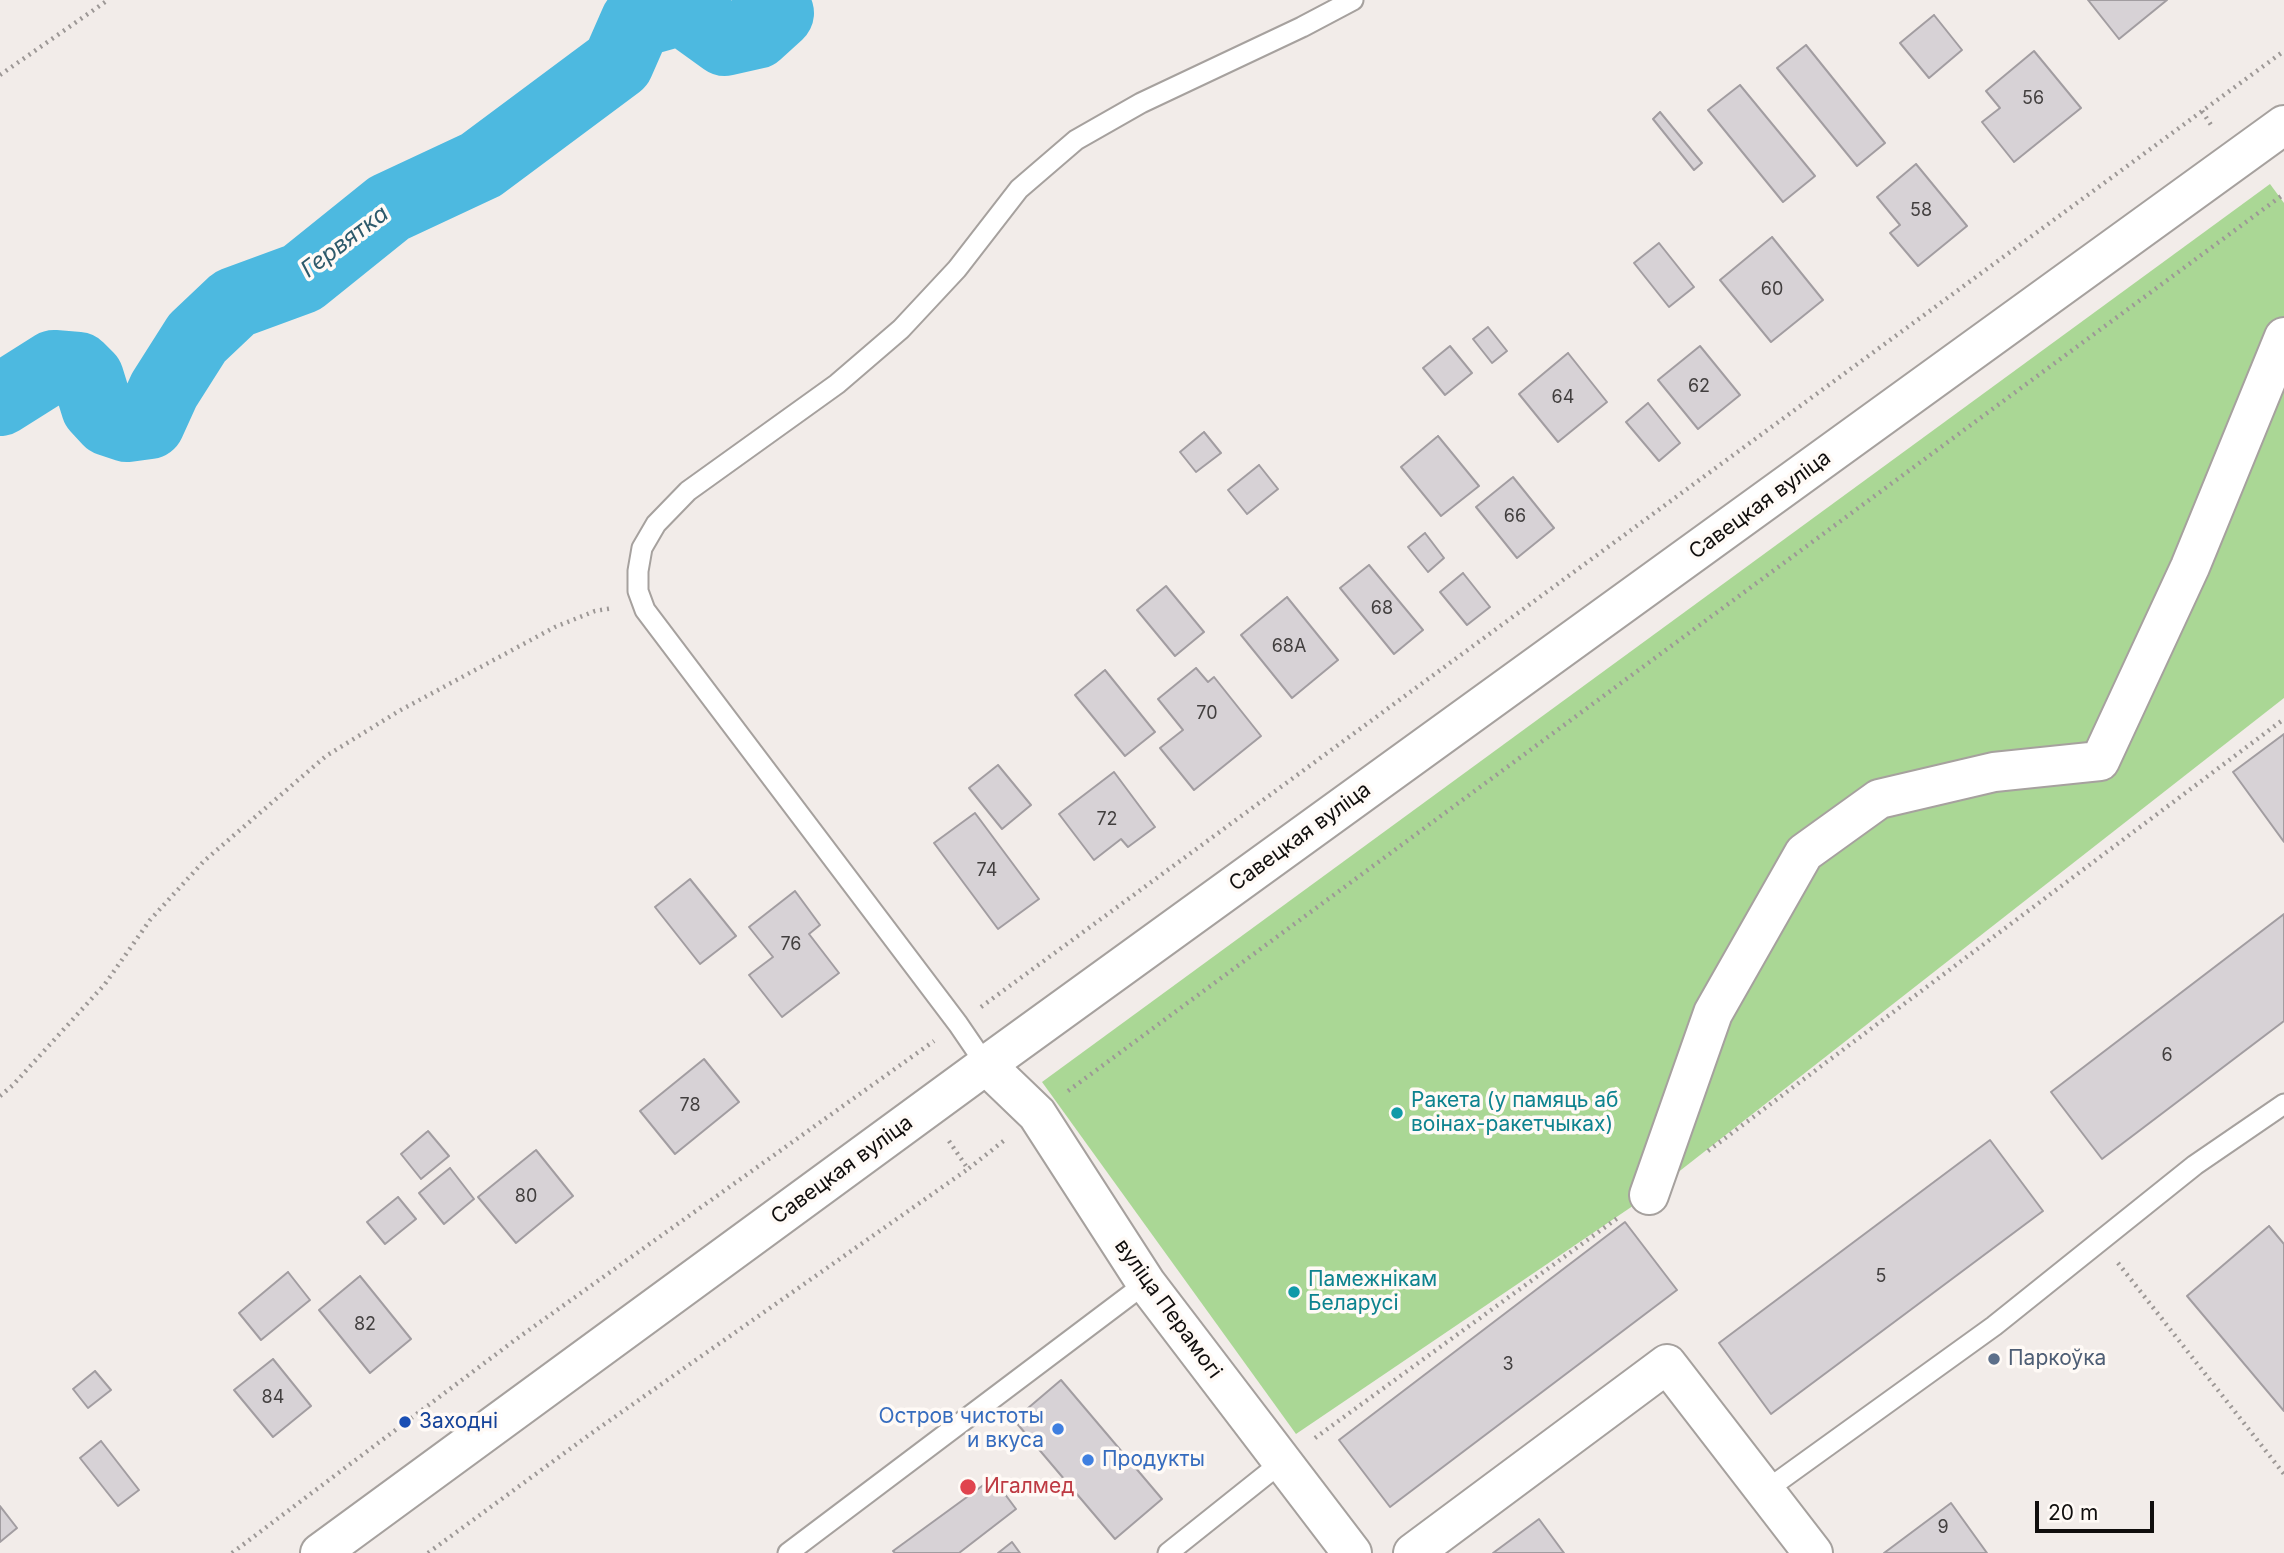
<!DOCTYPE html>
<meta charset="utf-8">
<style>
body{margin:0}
#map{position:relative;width:2284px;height:1553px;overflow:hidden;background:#f2ece9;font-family:Inter,sans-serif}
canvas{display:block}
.scale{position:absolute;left:2035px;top:1501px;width:119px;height:32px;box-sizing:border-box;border:4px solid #100e0d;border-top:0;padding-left:9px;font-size:21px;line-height:24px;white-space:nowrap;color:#100e0d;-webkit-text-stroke:5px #fffaf6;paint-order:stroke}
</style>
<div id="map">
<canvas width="2284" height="1553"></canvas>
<div class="scale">20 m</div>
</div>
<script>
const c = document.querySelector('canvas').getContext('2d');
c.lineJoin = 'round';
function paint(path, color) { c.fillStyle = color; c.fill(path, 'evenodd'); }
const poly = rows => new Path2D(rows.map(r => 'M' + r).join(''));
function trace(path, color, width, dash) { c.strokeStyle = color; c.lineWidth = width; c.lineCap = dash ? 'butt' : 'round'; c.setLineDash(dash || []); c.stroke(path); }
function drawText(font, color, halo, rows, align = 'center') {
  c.font = font + ' Inter,sans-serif'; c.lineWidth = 7; c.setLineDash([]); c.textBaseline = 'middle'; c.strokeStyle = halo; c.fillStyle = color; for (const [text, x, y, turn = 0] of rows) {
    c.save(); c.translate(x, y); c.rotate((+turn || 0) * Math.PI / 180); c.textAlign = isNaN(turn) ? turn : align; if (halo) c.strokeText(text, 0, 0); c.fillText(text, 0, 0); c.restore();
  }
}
paint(poly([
 [2270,184,2284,203,2284,698,1649,1195,1296,1434,1042,1082]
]), '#aad795');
trace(poly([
 [0,400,54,366,78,368,88,378,97,407,109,420,127,426,149,423,164,390,197,338,234,303,302,278,389,208,481,165,618,63,636,22,682,9,725,40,756,33,778,13,768,0]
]), '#4db9e0', 72);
const building = poly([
 [2088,0,2167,0,2119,39,2088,0],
 [1934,15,1962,50,1929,78,1900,43,1934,15],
 [1806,45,1885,143,1857,166,1777,68,1806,45],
 [2034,51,2081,108,2014,162,1982,122,2000,108,1986,91,2034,51],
 [1740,85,1815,176,1783,202,1708,110,1740,85],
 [1660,112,1702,163,1694,170,1653,119,1660,112],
 [1916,164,1967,226,1918,266,1890,233,1900,225,1877,197,1916,164],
 [1772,237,1823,300,1771,342,1720,280,1772,237],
 [1659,243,1694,287,1669,307,1634,263,1659,243],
 [1488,327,1507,351,1492,363,1473,339,1488,327],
 [1450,346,1472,373,1445,395,1423,368,1450,346],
 [1700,346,1740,395,1698,429,1658,380,1700,346],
 [1568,353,1607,402,1558,442,1519,394,1568,353],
 [1648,403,1680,443,1659,461,1626,422,1648,403],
 [1204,432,1221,453,1196,472,1180,452,1204,432],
 [1438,436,1479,486,1441,516,1401,467,1438,436],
 [1259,465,1278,489,1247,514,1228,490,1259,465],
 [1513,477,1554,528,1517,558,1476,507,1513,477],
 [1425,533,1444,558,1428,572,1408,547,1425,533],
 [1369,565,1423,630,1394,654,1340,588,1369,565],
 [1463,573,1490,607,1467,625,1440,592,1463,573],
 [1166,586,1204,632,1175,656,1137,610,1166,586],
 [1287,597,1338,660,1292,698,1241,635,1287,597],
 [1196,668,1208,682,1214,677,1261,736,1194,790,1160,748,1183,730,1158,699,1196,668],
 [1105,670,1155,732,1125,756,1075,695,1105,670],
 [2284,734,2284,842,2233,772,2284,734],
 [998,765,1031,805,1002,829,969,788,998,765],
 [1114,772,1155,827,1128,847,1121,839,1094,860,1059,814,1114,772],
 [975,813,1039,899,998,929,934,843,975,813],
 [690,879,736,936,700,964,655,907,690,879],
 [795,891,820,925,809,934,839,973,782,1017,749,975,773,957,749,927,795,891],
 [2284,914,2284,1021,2102,1159,2051,1092,2284,914],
 [704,1059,739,1102,675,1154,640,1111,704,1059],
 [428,1131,449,1156,421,1179,401,1154,428,1131],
 [1990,1140,2043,1211,1771,1414,1719,1343,1990,1140],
 [536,1150,573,1196,516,1243,478,1197,536,1150],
 [450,1168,474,1199,444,1224,419,1193,450,1168],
 [398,1197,416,1219,385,1244,367,1222,398,1197],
 [1625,1222,1677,1290,1390,1507,1339,1440,1625,1222],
 [2269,1226,2284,1244,2284,1411,2187,1296,2269,1226],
 [288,1272,310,1300,261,1340,239,1313,288,1272],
 [360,1276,411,1339,370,1373,319,1310,360,1276],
 [273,1359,311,1406,273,1437,234,1390,273,1359],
 [95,1371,111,1390,88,1408,73,1389,95,1371],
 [1061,1380,1162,1499,1115,1539,1014,1420,1061,1380],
 [101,1441,139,1490,118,1506,80,1458,101,1441],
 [993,1478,1016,1509,959,1553,895,1553,893,1551,993,1478],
 [1951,1503,1987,1553,1884,1553,1951,1503],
 [0,1506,17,1528,0,1542,0,1506],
 [1539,1519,1564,1553,1493,1553,1539,1519],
 [1012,1542,1020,1553,998,1553,1012,1542]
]);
paint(building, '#d7d2d6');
trace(building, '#a29da1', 2);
const lane = poly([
 [986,1065,958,1024,645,610,638,591,638,571,642,548,656,524,688,491,837,384,901,329,957,269,1019,189,1076,140,1141,103,1302,27,1353,0],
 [1765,1491,1994,1326,2195,1165,2284,1104],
 [788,1553,1146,1283],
 [1168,1553,1282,1462]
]);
const street = poly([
 [986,1065,1037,1114,1146,1283,1352,1553],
 [1649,1195,1713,1013,1804,853,1879,799,1994,772,2100,761,2190,567,2284,337],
 [1413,1553,1667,1364,1813,1553]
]);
const secondary = poly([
 [320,1553,986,1065,2284,125]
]);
trace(lane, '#a6a19e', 23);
trace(street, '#a6a19e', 42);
trace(secondary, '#a6a19e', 42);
trace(poly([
 [0,75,108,0],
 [2202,111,2213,128],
 [981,1007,2284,51],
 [1068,1091,2284,194],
 [0,1096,13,1085,105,984,150,920,204,861,326,756,399,711,555,627,595,611,613,608],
 [949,1141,968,1169,1006,1139],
 [1708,1151,2284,719],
 [2118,1263,2284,1474],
 [1315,1438,1619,1217],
 [232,1553,515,1340,934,1041],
 [428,1553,589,1435,968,1169]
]), '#9d9896', 4.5, [2, 5]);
trace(lane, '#fff', 19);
trace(street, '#fff', 38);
trace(secondary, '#fff', 38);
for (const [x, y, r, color] of [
 [1397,1113,7,"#0f9aa8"],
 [1294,1292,7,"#0f9aa8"],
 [1994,1359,7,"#5c6f8a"],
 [405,1422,7,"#1a4fb4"],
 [1058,1429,7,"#3f7fe0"],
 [1088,1460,7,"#3f7fe0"],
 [968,1487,9,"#e0444e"]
]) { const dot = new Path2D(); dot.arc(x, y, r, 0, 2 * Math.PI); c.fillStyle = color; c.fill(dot); trace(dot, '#fffaf6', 2.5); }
drawText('18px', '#423f3f', null, [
 ["56",2033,99],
 ["58",1921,211],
 ["60",1772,290],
 ["62",1699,387],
 ["64",1563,398],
 ["66",1515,517],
 ["68",1382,609],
 ["68А",1289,647],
 ["70",1207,714],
 ["72",1107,820],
 ["74",987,871],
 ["76",791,945],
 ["6",2167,1056],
 ["78",690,1106],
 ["80",526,1197],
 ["5",1881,1277],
 ["82",365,1325],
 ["3",1508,1365],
 ["84",273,1398],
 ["9",1943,1528]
]);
drawText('21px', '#100e0d', '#fffaf6', [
 ["Савецкая вуліца",1760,505,-36],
 ["Савецкая вуліца",1300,837,-36],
 ["Савецкая вуліца",842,1170,-36],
 ["вуліца Перамогі",1168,1309,54]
]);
drawText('21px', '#0d838f', '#fffaf6', [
 ["Ракета (у памяць аб",1411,1101],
 ["воінах-ракетчыках)",1411,1125],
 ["Памежнікам",1308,1280],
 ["Беларусі",1308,1304]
], 'left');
drawText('21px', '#4e5e75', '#fffaf6', [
 ["Паркоўка",2008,1359]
], 'left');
drawText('21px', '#366cbe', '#fffaf6', [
 ["Остров чистоты",1044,1417],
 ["и вкуса",1044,1441],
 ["Продукты",1102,1460,"left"]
], 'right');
drawText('21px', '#164399', '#fffaf6', [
 ["Заходні",419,1422]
], 'left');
drawText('21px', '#be3a42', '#fffaf6', [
 ["Игалмед",984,1487]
], 'left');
drawText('italic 23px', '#2d5a6b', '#fffaf6', [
 ["Гервятка",345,242,-37]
]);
</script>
